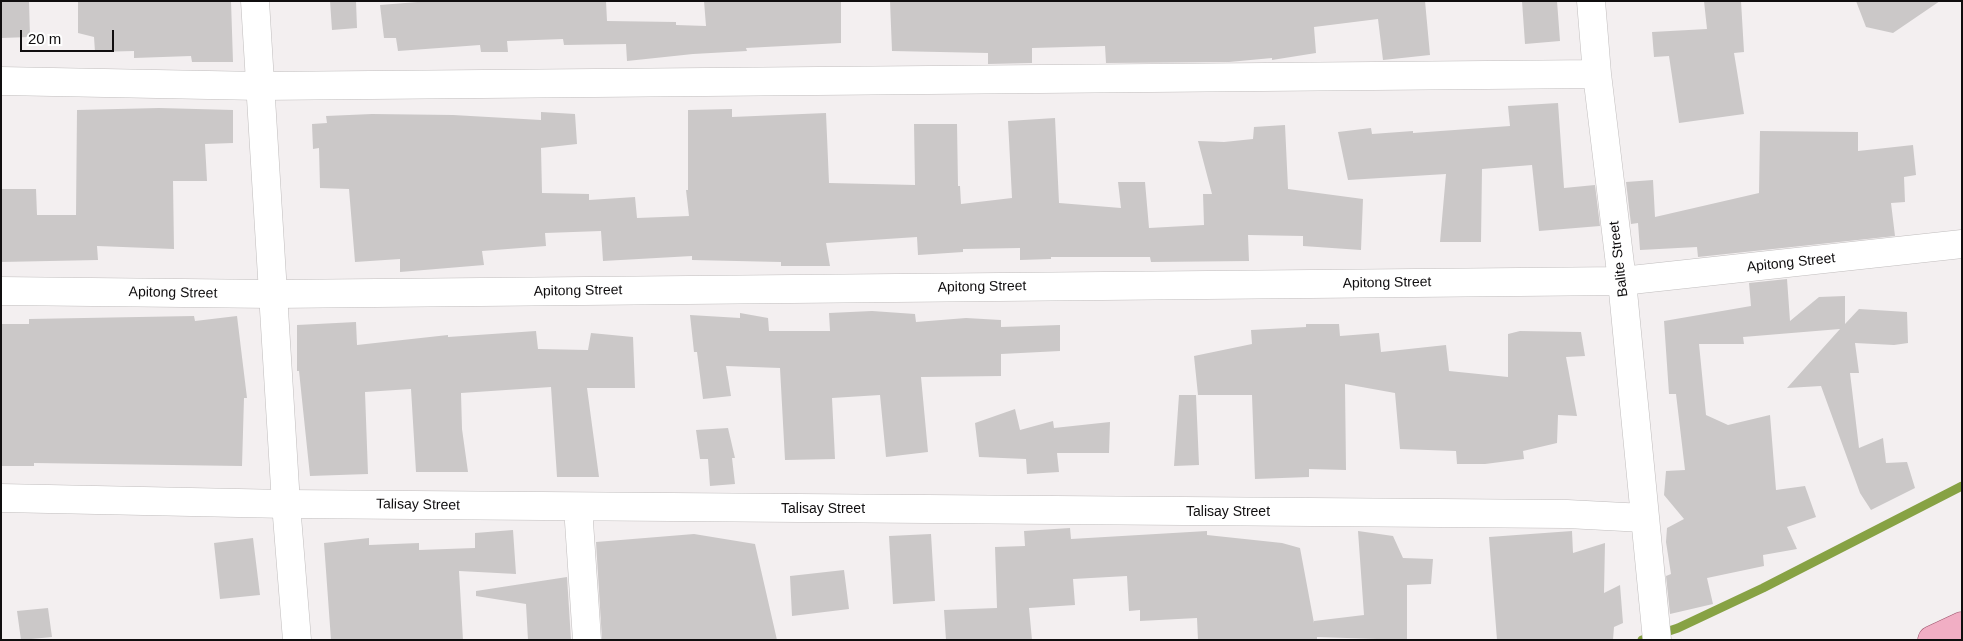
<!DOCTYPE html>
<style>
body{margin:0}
#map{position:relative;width:1963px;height:641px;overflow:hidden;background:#f3eff0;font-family:Arial,sans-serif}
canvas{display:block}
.frame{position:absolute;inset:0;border:2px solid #100e0f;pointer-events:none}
.scale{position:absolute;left:20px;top:30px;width:94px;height:22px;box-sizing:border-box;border:2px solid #100e0f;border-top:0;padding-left:6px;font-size:15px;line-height:18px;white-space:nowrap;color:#100e0f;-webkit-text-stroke:4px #fff;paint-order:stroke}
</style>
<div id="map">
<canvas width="1963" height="641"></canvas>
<div class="frame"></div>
<div class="scale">20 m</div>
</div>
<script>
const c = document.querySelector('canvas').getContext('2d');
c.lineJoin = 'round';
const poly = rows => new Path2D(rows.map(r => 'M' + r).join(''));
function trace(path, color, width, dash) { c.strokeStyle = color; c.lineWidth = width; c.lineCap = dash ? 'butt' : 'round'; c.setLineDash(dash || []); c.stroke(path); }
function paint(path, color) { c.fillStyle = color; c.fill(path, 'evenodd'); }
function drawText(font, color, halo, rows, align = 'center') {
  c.font = font + ' Arial,sans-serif'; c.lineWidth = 4.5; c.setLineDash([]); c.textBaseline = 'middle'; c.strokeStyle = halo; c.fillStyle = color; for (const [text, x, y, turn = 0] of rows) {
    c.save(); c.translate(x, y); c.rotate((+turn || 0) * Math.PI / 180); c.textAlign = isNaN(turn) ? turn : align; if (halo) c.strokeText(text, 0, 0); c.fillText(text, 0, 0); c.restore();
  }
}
trace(poly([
 [1642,640,1678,628,1763,588,1962,486]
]), '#87a244', 9);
paint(poly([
 [1,1,29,1,30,37,1,38],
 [78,1,231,1,233,62,192,62,191,56,134,58,134,51,95,52,94,37,78,33],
 [330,1,356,1,357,28,332,30],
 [430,1,606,1,607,21,676,22,676,25,706,26,704,1,841,1,841,43,746,48,747,51,693,54,627,61,626,44,564,45,563,39,507,41,508,52,481,52,480,45,398,51,396,38,384,38,380,5],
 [890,1,1425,1,1430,55,1383,60,1378,19,1314,27,1316,53,1272,60,1272,58,1229,62,1106,63,1105,46,1032,48,1032,63,988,64,988,53,892,51],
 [1522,1,1557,1,1560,41,1525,44],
 [1704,1,1741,1,1744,52,1734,53,1744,114,1679,123,1669,56,1654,57,1652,32,1707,29],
 [1856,1,1940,1,1893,33,1866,27],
 [1558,103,1564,188,1595,185,1600,226,1539,231,1532,165,1482,169,1481,242,1440,242,1446,174,1348,180,1338,132,1371,128,1372,134,1413,131,1413,133,1510,126,1508,106],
 [159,108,233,110,233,143,205,144,207,181,173,181,174,249,97,246,98,260,1,262,1,189,36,189,37,215,76,215,77,110],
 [732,109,732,117,826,113,829,183,915,185,914,124,957,124,958,186,960,186,961,204,1012,198,1008,121,1055,118,1059,203,1121,208,1118,182,1145,182,1149,228,1204,225,1203,194,1212,194,1198,141,1224,142,1253,139,1254,127,1285,125,1288,189,1363,199,1361,250,1303,246,1303,236,1248,235,1249,261,1151,262,1150,257,1051,257,1051,259,1020,260,1020,248,963,249,963,252,918,255,917,237,826,243,830,266,781,266,781,262,692,260,692,256,603,261,601,231,545,233,546,246,482,251,484,265,400,272,400,259,355,262,349,189,320,188,319,148,313,149,312,124,327,123,326,116,372,114,453,115,541,120,541,112,575,114,577,144,541,148,542,193,589,194,589,200,635,197,637,218,689,216,686,190,688,190,688,110],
 [1760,131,1858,132,1858,151,1913,145,1916,175,1904,177,1905,202,1891,203,1895,236,1698,257,1697,247,1640,250,1638,223,1631,224,1626,182,1653,180,1655,217,1759,193],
 [1787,279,1790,321,1819,297,1845,296,1845,324,1859,309,1907,312,1908,343,1894,345,1855,343,1859,373,1850,373,1859,448,1883,438,1886,463,1907,462,1915,488,1871,510,1860,493,1821,386,1787,388,1840,329,1743,337,1744,344,1699,344,1706,415,1728,425,1770,415,1776,490,1805,486,1816,517,1787,527,1797,549,1763,555,1764,566,1707,578,1713,604,1670,614,1666,576,1671,574,1666,542,1667,528,1684,519,1664,495,1666,471,1685,470,1676,394,1669,394,1664,321,1751,306,1749,283],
 [872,311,915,314,916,322,966,318,1001,320,1001,327,1060,325,1060,351,1001,354,1001,376,921,377,928,452,886,457,880,395,832,398,835,459,785,460,780,368,726,366,731,396,703,399,697,352,694,352,690,315,740,318,740,313,768,318,769,331,830,331,829,313],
 [194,316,195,321,237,316,247,398,244,398,242,466,34,463,34,466,1,466,1,324,29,324,29,319],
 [356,322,357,345,448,335,448,337,536,331,538,349,588,350,591,333,633,337,635,388,587,388,599,477,557,477,551,387,461,393,462,429,468,472,416,472,411,389,365,392,368,474,310,476,299,371,297,371,297,325],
 [1306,324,1339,324,1340,336,1379,333,1381,352,1446,345,1449,371,1508,377,1508,334,1520,331,1581,332,1585,356,1566,357,1577,416,1558,415,1557,443,1523,451,1524,459,1485,464,1457,464,1456,451,1400,449,1395,393,1345,384,1346,470,1309,469,1309,477,1255,479,1252,395,1198,395,1194,356,1252,344,1251,330,1306,327],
 [1179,395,1196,395,1199,465,1174,466],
 [1015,409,1020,430,1053,421,1054,428,1110,422,1109,453,1057,453,1059,472,1027,474,1026,459,979,457,975,423],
 [728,428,735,458,732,458,735,484,710,486,708,459,700,459,696,430],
 [1070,528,1071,539,1207,531,1207,535,1282,543,1300,548,1314,623,1314,621,1364,615,1358,531,1393,536,1403,558,1433,559,1431,584,1407,585,1407,640,1317,637,1317,640,1198,640,1197,618,1140,621,1140,610,1129,611,1127,576,1073,579,1075,605,1029,608,1032,640,946,640,944,610,997,608,995,547,1025,546,1024,531],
 [513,530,516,574,459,571,463,640,331,640,324,543,369,538,369,545,419,543,419,550,475,548,475,533],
 [1572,531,1573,553,1605,543,1604,593,1620,585,1623,623,1614,627,1613,640,1497,640,1489,537],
 [694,534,755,544,777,640,602,640,596,542],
 [931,534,935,601,893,604,889,536],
 [253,538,260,595,220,599,214,543],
 [844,570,849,609,792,616,790,576],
 [567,577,571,640,528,640,526,604,476,596,476,591],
 [48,608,52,637,21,640,17,611]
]), '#cbc8c8');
const minor = poly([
 [1591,1,1597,74,1622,281,1657,640],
 [1,81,260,86,1597,74],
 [1,291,273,294,1622,281,1962,244],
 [1,498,286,504,1567,514,1644,518],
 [578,507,587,640]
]);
const tertiary = poly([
 [255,1,286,504,297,640]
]);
const primary = poly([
 [1932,640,1962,626]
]);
trace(minor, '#c0bdbd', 29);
trace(tertiary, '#c0bdbd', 29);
trace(primary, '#9c536b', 29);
trace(minor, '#fff', 28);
trace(tertiary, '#fff', 28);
trace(primary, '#f1aec4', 28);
drawText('14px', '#100e0f', '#fff', [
 ["Balite Street",1619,259,-97],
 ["Apitong Street",1791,263,-6],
 ["Apitong Street",1387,283,-1],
 ["Apitong Street",982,287,-1],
 ["Apitong Street",578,291,-1],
 ["Apitong Street",173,293,1],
 ["Talisay Street",418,505,1],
 ["Talisay Street",823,509],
 ["Talisay Street",1228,512]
]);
</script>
